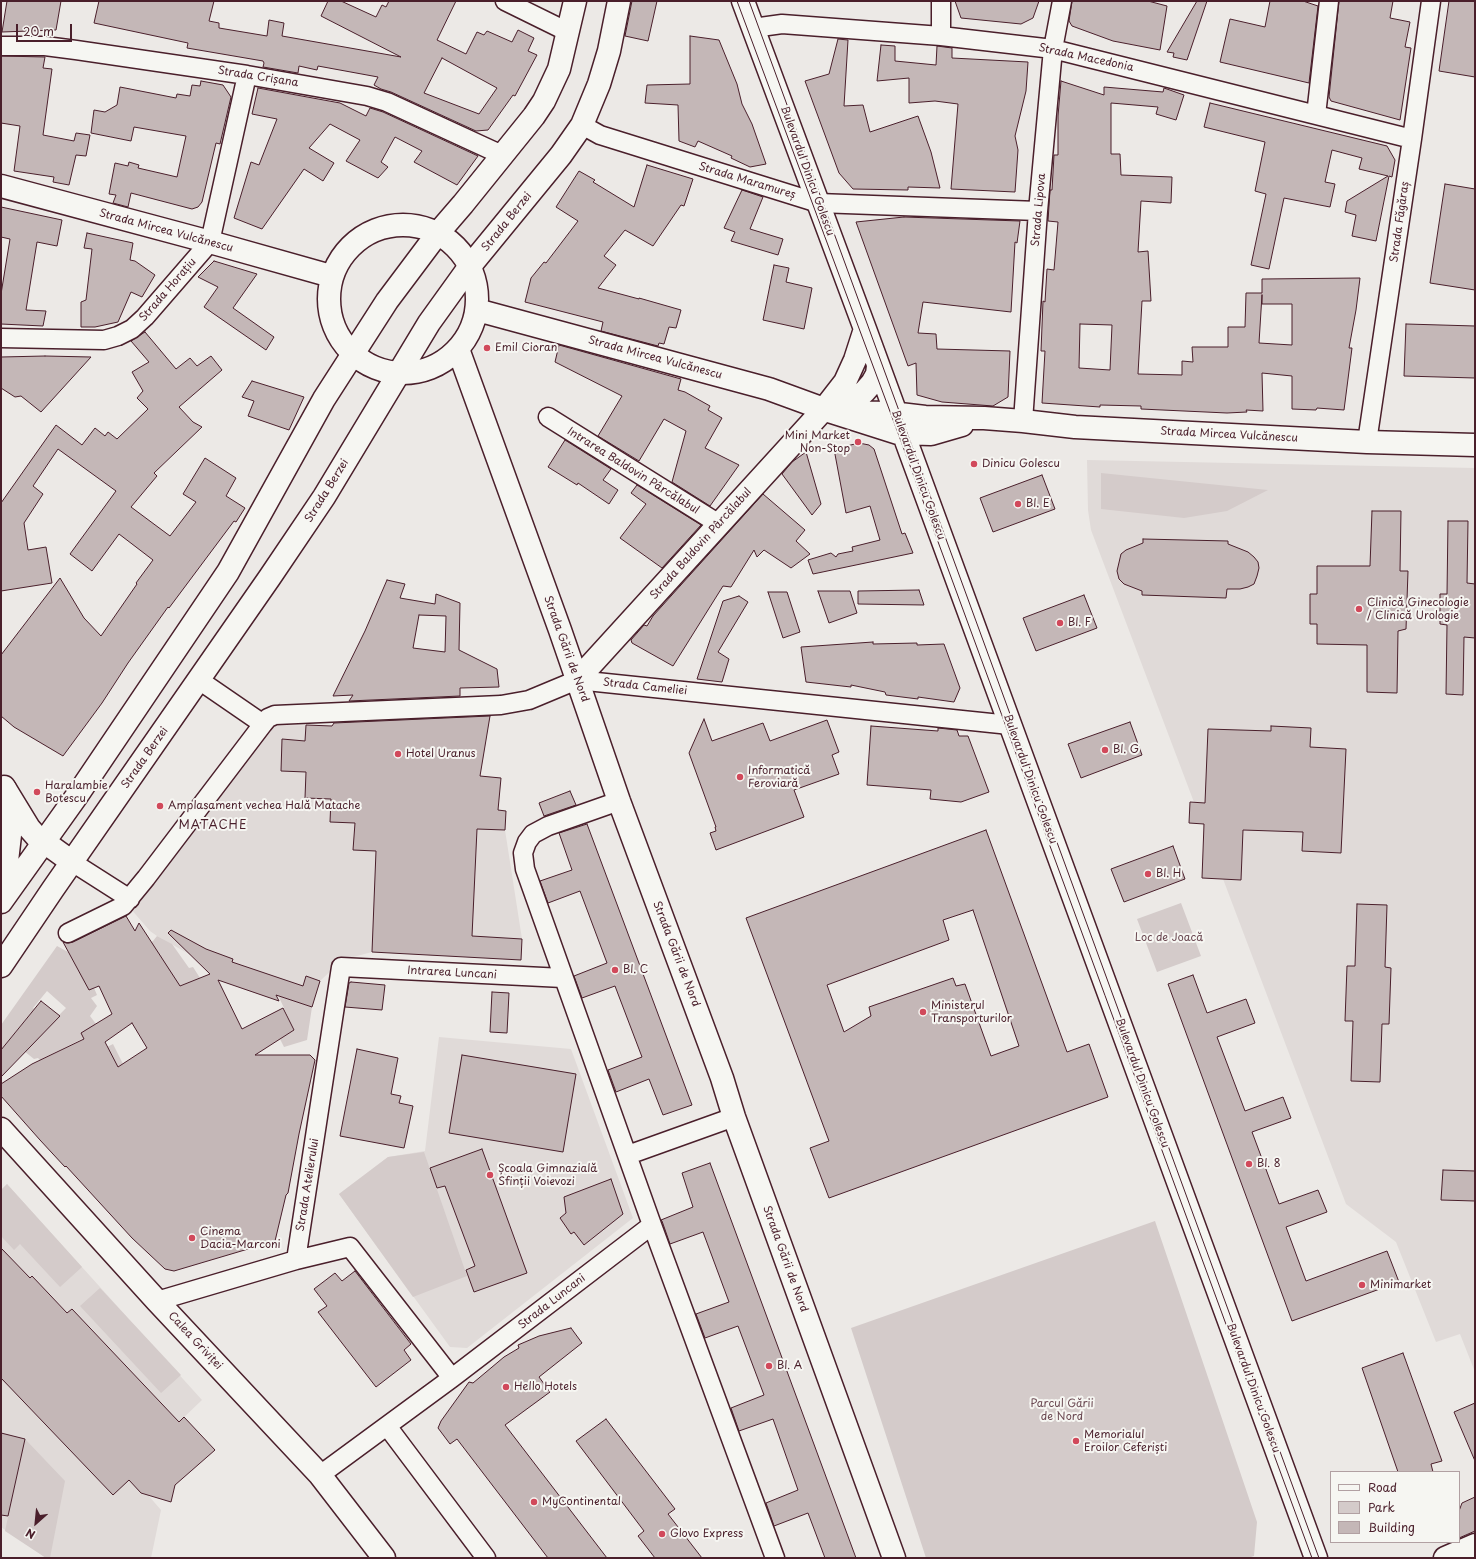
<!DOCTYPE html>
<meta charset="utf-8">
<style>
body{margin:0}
#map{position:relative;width:1476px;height:1559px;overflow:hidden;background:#ece9e6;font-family:"Playpen Sans",sans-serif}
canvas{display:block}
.frame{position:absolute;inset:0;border:2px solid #4a1f2b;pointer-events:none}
.legend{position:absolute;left:1330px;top:1471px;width:130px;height:72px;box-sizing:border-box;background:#f6f6f2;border:1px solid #b1a0a2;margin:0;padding:5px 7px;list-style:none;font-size:12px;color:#4a1f2b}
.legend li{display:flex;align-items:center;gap:8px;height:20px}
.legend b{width:20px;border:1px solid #b1a0a2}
.north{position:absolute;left:16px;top:1503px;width:40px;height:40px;-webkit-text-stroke:3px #f6f6f2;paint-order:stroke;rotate:207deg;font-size:11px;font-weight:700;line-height:16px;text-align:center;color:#4a1f2b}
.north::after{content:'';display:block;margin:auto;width:14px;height:18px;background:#4a1f2b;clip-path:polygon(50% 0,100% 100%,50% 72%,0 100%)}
.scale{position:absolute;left:16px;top:24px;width:56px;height:18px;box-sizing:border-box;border:2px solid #4a1f2b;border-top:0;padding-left:5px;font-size:12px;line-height:14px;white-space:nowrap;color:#4a1f2b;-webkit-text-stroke:3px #f6f6f2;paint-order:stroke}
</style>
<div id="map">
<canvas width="1476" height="1559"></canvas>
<div class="frame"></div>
<ul class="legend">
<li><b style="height:5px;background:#f6f6f2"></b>Road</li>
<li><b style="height:11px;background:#d4cbca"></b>Park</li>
<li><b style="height:11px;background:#c4b7b7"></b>Building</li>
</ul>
<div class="north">N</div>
<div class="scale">20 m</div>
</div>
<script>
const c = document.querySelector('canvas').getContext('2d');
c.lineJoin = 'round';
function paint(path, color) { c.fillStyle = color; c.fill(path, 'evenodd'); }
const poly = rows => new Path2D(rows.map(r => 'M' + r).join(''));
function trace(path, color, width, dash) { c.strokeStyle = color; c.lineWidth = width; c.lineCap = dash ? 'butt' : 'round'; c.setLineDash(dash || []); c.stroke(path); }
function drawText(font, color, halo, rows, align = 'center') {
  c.font = font + ' "Playpen Sans",sans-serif'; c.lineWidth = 4; c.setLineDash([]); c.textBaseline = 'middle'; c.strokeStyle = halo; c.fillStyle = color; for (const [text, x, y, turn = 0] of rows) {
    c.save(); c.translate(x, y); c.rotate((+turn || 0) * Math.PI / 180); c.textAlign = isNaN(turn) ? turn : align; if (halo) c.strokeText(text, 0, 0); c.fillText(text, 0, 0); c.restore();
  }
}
paint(poly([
 [1087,460,1475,468,1475,1372,1460,1334,1436,1342,1396,1242,1346,1204,1091,530,1088,510],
 [277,725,332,726,353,803,506,811,505,830,522,939,521,960,372,952,342,960,320,981,312,1007,269,992,267,997,243,989,244,985,157,936,150,931,130,908,265,732],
 [439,1037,571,1049,633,1218,467,1348,450,1347,339,1194,388,1157,425,1151],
 [7,1184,202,1400,155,1445,148,1495,161,1510,151,1558,46,1558,1,1527,1,1190]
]), '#e0dad8');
paint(poly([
 [1101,473,1268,490,1227,511,1184,518,1101,509],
 [1181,903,1201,956,1157,972,1137,919],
 [157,936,172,944,189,968,193,967,200,978,179,986,150,943,153,941],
 [57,946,68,952,89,989,94,988,97,995,91,998,97,1006,90,1016,96,1024,84,1038,40,1060,38,1058,34,1059,24,1051,66,1008,47,991,33,1008,34,1009,1,1050,1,1025],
 [278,995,312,1007,307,1040,284,1047,280,1039,294,1030],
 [113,1044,123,1064,99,1077,87,1057],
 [424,1152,467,1276,413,1297,339,1194,388,1157],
 [7,1184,82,1267,60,1287,20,1244,14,1250,1,1236,1,1190],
 [1155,1221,1257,1522,1254,1556,1248,1558,926,1558,851,1328],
 [100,1288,181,1375,161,1393,80,1306],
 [25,1439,65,1481,50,1558,46,1558,5,1531]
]), '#d4cbca');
const building = poly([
 [7,1,61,1,56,30,2,32,7,1],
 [99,1,214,1,209,21,219,23,219,28,267,36,269,20,284,23,282,36,401,57,321,16,328,1,341,1,376,17,382,5,386,7,389,1,456,1,437,40,466,54,477,32,484,35,487,31,512,42,518,30,534,38,528,51,537,55,515,96,513,95,488,130,476,131,391,92,381,89,374,85,378,77,318,66,317,70,299,66,298,73,263,67,264,63,263,61,187,48,188,43,94,23,99,1],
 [442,58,497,88,479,114,424,93,442,58],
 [632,1,657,1,648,41,625,36,632,1],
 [955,1,1039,1,1033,18,1021,24,961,18,955,1],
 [1072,1,1148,1,1167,6,1160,50,1113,41,1072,26,1069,21,1072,1],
 [1197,1,1207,1,1187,60,1173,57,1174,53,1167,52,1197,1],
 [1270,1,1303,1,1318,6,1309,83,1220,62,1230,19,1265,27,1270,1],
 [1339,1,1393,1,1390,18,1410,22,1405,47,1411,48,1400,120,1331,101,1329,97,1339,1],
 [1449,1,1475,1,1475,77,1439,71,1449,1],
 [690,36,719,40,737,84,742,104,752,124,766,164,750,167,731,158,732,156,698,141,695,147,679,141,678,105,645,103,647,85,690,84,690,36],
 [838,39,848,40,844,106,863,105,870,132,918,116,931,152,940,188,908,187,908,190,853,189,839,173,805,81,829,74,838,39],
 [881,45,895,46,895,61,936,65,937,46,952,48,952,58,1028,62,1026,91,1015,136,1018,150,1015,192,951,189,958,104,935,101,909,103,909,78,877,81,881,45],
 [1,56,45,57,43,68,52,69,43,135,74,141,76,133,90,135,86,156,76,155,69,185,53,182,54,177,14,171,20,126,1,123,1,56],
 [201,81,223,85,231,97,220,144,216,143,202,202,198,207,192,209,131,193,128,207,113,203,116,195,109,194,115,163,128,166,129,162,139,165,138,168,177,177,186,136,134,127,131,141,91,133,94,110,105,112,117,105,120,87,176,98,177,94,190,96,192,85,200,86,201,81],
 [1061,81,1104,95,1104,87,1163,92,1164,88,1184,95,1176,120,1156,114,1158,107,1111,103,1111,154,1120,154,1121,175,1172,177,1171,203,1141,201,1138,252,1148,251,1151,301,1142,301,1138,374,1182,375,1182,361,1193,362,1192,347,1228,347,1228,327,1245,327,1246,293,1262,293,1262,279,1360,278,1356,310,1349,348,1352,348,1344,410,1317,408,1316,410,1292,409,1292,376,1262,373,1263,411,1246,410,1247,412,1227,413,1141,409,1141,406,1100,405,1100,407,1042,403,1045,351,1041,351,1043,301,1045,302,1047,269,1054,270,1058,222,1048,221,1050,190,1052,190,1054,155,1058,155,1058,116,1061,81],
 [1262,295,1262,304,1292,304,1292,345,1259,343,1262,295],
 [1080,324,1112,325,1110,370,1079,368,1080,324],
 [258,88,340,103,366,116,370,108,383,112,478,156,457,185,414,162,422,151,395,137,381,162,388,167,378,178,346,161,360,140,330,124,309,148,334,163,323,181,304,169,262,229,234,218,251,162,259,165,277,119,252,114,258,88],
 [1210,103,1387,146,1395,160,1392,177,1389,176,1376,241,1352,236,1356,215,1345,212,1347,201,1388,176,1359,169,1362,158,1332,150,1325,182,1335,184,1330,207,1284,198,1269,269,1251,265,1266,194,1255,191,1265,142,1204,127,1210,103],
 [647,165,693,179,684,206,681,205,653,246,625,230,604,256,616,265,598,288,639,299,639,298,681,310,676,328,669,327,664,344,659,343,658,346,601,331,603,322,525,302,531,278,544,262,546,263,578,221,556,207,579,171,595,180,593,182,634,207,647,165],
 [1445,184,1475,189,1475,290,1430,283,1445,184],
 [742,190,763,197,750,229,783,239,778,255,731,241,735,232,724,228,742,190],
 [1,207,62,220,57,246,37,242,26,310,46,311,43,326,1,324,1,294,10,239,1,237,1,207],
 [904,217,1020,221,1017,243,1015,242,1011,312,923,302,918,333,936,334,937,349,1010,351,1008,397,993,406,942,402,917,395,916,363,908,366,856,222,904,217],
 [87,233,133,243,130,260,135,261,155,275,142,297,131,292,118,322,95,327,81,327,81,302,86,300,92,249,84,248,87,233],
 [214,261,257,274,233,308,274,337,266,350,204,307,218,287,198,277,214,261],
 [774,265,789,268,786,282,812,288,804,329,763,320,774,265],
 [1406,324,1475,326,1475,378,1404,376,1406,324],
 [145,332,176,369,190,358,197,366,211,356,222,370,179,407,193,422,202,427,154,473,157,476,131,507,170,536,196,502,183,494,205,458,236,478,226,496,245,508,236,522,234,521,169,608,168,607,128,663,102,703,63,756,14,727,1,716,1,655,60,578,84,618,101,636,137,584,136,583,153,560,119,534,92,571,70,554,116,491,58,449,33,486,43,494,24,523,28,550,46,547,52,583,1,591,1,503,56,425,82,445,95,428,105,436,108,432,117,439,148,409,137,398,143,391,132,372,149,362,131,341,145,332],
 [559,345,681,379,678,390,685,392,710,406,708,410,722,418,705,448,739,465,710,506,672,482,686,431,664,419,639,461,598,436,622,396,555,362,559,345],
 [45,356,91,357,41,412,21,396,15,397,1,388,1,357,45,356],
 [252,381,304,397,289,430,248,416,254,401,242,397,252,381],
 [565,440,611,469,603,480,618,490,609,504,578,483,577,485,548,467,565,440],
 [859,443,869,445,874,449,902,534,905,533,913,553,813,574,808,560,831,553,836,557,838,554,853,551,852,547,880,540,870,506,846,513,834,449,859,443],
 [806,452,821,504,812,515,782,474,792,462,806,452],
 [1042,475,1055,509,993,532,980,498,1042,475],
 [637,485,701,525,662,568,620,538,646,504,631,493,637,485],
 [763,494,805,530,796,541,810,554,791,568,764,550,757,557,754,550,731,587,723,586,673,666,632,643,631,640,644,625,647,626,653,616,763,494],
 [1372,511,1401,511,1400,571,1408,571,1406,629,1398,631,1397,693,1367,692,1367,645,1317,644,1317,624,1310,624,1310,594,1317,594,1317,566,1370,566,1372,511],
 [1448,521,1468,521,1467,583,1475,584,1475,638,1464,637,1463,695,1446,694,1447,625,1440,624,1440,594,1447,594,1448,521],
 [1143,539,1228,541,1228,544,1248,552,1254,557,1258,562,1259,568,1257,576,1254,584,1248,587,1240,589,1227,589,1226,598,1142,595,1142,591,1124,584,1119,579,1117,571,1121,554,1126,550,1143,543,1143,539],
 [387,580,405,584,400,598,435,604,436,594,460,603,459,650,497,669,499,687,460,688,460,696,349,701,353,695,333,696,365,631,387,580],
 [419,615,446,616,445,652,413,648,419,615],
 [919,590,924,605,858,604,858,591,919,590],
 [818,591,850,591,857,613,829,623,818,591],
 [768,592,787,592,800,632,783,638,768,592],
 [1084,595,1097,628,1036,651,1023,618,1084,595],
 [739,596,748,602,718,652,729,659,722,682,697,679,723,601,739,596],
 [873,642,873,644,917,643,917,645,944,644,960,688,954,702,918,697,918,699,886,695,885,692,851,685,851,687,806,682,801,647,873,642],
 [490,716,480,776,501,778,498,810,506,811,505,830,477,829,472,936,522,939,521,960,372,952,376,851,353,850,355,823,330,822,331,799,305,798,306,772,281,771,282,739,305,741,306,725,332,726,334,723,490,716],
 [704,719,712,741,763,723,770,741,827,720,839,752,832,755,839,774,794,790,804,817,716,850,710,833,716,831,715,827,716,827,689,753,704,719],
 [1130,722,1142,755,1081,778,1068,744,1130,722],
 [871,726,938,731,938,728,957,730,959,736,968,736,989,792,961,802,930,799,931,790,867,785,871,726],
 [1271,726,1311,728,1310,747,1346,749,1341,853,1302,851,1303,832,1243,830,1241,880,1202,878,1204,824,1189,823,1190,802,1205,803,1208,729,1271,731,1271,726],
 [570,791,576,805,544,816,539,803,570,791],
 [587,824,692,1105,663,1115,649,1079,616,1092,608,1070,642,1057,615,986,582,998,574,976,607,963,580,891,548,903,540,881,572,870,559,833,587,824],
 [986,830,1067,1052,1089,1044,1108,1097,829,1198,810,1148,829,1141,746,918,986,830],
 [973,910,1019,1046,991,1056,965,984,956,986,953,978,869,1007,871,1016,844,1032,827,985,949,940,943,920,973,910],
 [1173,846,1185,879,1124,902,1111,869,1173,846],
 [1357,904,1387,905,1385,967,1391,968,1389,1024,1382,1024,1380,1082,1351,1081,1353,1021,1345,1021,1347,966,1355,966,1357,904],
 [126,916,135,931,139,923,180,986,210,974,168,933,171,930,206,949,233,959,232,962,303,986,306,976,320,981,312,1007,276,995,279,1001,218,980,242,1029,283,1008,294,1030,255,1055,310,1055,315,1060,299,1134,288,1193,286,1195,275,1241,174,1271,165,1269,132,1238,66,1166,65,1167,40,1140,1,1096,1,1084,32,1064,84,1039,81,1033,112,1014,99,986,89,990,63,942,68,943,73,942,126,916],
 [132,1023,147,1048,118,1067,105,1042,132,1023],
 [1193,975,1207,1013,1246,999,1255,1023,1217,1037,1245,1111,1283,1097,1291,1118,1252,1132,1279,1204,1318,1190,1327,1212,1286,1227,1306,1281,1387,1251,1399,1282,1292,1321,1168,984,1193,975],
 [351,982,385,985,382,1010,345,1007,349,983,351,982],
 [492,992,509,993,507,1033,490,1032,492,992],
 [41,1001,60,1016,1,1077,1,1050,41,1001],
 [357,1049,398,1058,391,1094,401,1096,399,1103,413,1106,404,1148,340,1136,357,1049],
 [462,1055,576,1074,563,1152,449,1133,462,1055],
 [482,1149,527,1273,474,1292,466,1270,475,1266,445,1186,437,1188,430,1168,482,1149],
 [710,1163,727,1209,856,1558,825,1558,808,1513,774,1526,766,1503,798,1490,773,1419,739,1431,731,1408,764,1395,738,1326,705,1338,696,1314,729,1302,703,1232,670,1244,662,1221,661,1220,693,1207,682,1173,710,1163],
 [1443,1170,1475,1171,1475,1201,1441,1200,1443,1170],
 [611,1179,623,1214,584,1245,574,1232,571,1234,560,1218,566,1213,564,1197,611,1179],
 [1,1248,30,1278,32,1276,67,1313,72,1309,179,1422,184,1417,215,1450,175,1485,171,1502,141,1493,129,1480,113,1495,1,1378,1,1248],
 [355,1271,411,1344,404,1350,411,1360,376,1387,318,1312,327,1306,314,1289,335,1273,342,1281,355,1271],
 [571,1328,582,1343,539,1377,550,1392,505,1425,607,1558,548,1558,457,1439,450,1444,438,1428,441,1421,469,1382,473,1383,504,1357,519,1348,518,1345,539,1336,571,1328],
 [1403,1353,1442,1461,1431,1464,1433,1472,1398,1472,1362,1368,1403,1353],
 [1475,1403,1475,1461,1454,1412,1475,1403],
 [606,1419,675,1509,668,1514,702,1558,655,1558,638,1536,644,1531,576,1441,606,1419],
 [1,1433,25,1439,8,1516,1,1515,1,1433],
 [1475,1497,1475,1531,1459,1538,1459,1511,1462,1503,1475,1497]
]);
paint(building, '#c4b7b7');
trace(building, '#4a1f2b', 1);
const street = poly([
 [505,1,568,32],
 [941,1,941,36],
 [753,28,782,24,941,36,1053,49,1412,139],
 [1,46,45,46,76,50,247,75,367,96,387,102,502,155],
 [1316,115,1329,1],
 [582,125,600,135,818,203,1038,211],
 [1,338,104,340,118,336,132,329,145,317,210,242,247,75],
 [548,417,719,524],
 [1023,421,1038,211,1053,49,1062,1],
 [1367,442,1412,139,1431,1],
 [199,680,263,724],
 [619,801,548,826,533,834,527,842,523,853,525,869,652,1225,775,1558],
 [72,862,130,899],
 [68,933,123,906,146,878,263,724,268,718,275,715,501,705,529,700,577,680,1010,725],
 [628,1155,734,1117],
 [296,1260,350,1247,452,1378],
 [157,1301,296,1260,341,967,563,978],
 [387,1426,486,1558],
 [320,1475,452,1378,652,1225]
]);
const secondary = poly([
 [743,1,865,329,1316,1558],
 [1,186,210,242,331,276],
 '329 299a74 74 0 1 1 148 0a74 74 0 1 1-148 0Z',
 [477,310,769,389,832,412,898,433,931,434,962,425],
 [458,349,560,630,619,801,722,1078,734,1117,894,1558],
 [833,411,854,401,865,391,872,383,877,374,878,366],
 [832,412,891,413,925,417,984,418,1023,421,1075,427,1367,442,1475,445],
 [577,680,824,409,845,382,855,360,865,329],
 [4,787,29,828,36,836,72,862],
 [1445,1558,1475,1545]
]);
const primary = poly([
 [3,896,10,835,10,821,5,789],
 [1,902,76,797,228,572,324,399,387,301,438,233,463,204,534,116,544,101,559,69,575,1],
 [1,966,53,889,270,577,324,497,429,323,470,266,561,155,582,125,599,84,609,51,619,1],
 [1,1129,157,1301,320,1475,384,1558]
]);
trace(street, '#4a1f2b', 21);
trace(secondary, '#4a1f2b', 25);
trace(primary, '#4a1f2b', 25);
trace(street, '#f6f6f2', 18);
trace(secondary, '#f6f6f2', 22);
trace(primary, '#f6f6f2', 22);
trace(poly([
 [737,1,898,433,1312,1558],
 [749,1,1319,1558]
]), '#4a1f2b', 1);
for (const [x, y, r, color] of [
 [487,348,4,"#d1495b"],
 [858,442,4,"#d1495b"],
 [974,464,4,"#d1495b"],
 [1018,504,4,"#d1495b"],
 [1359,609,4,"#d1495b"],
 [1060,623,4,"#d1495b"],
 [1105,750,4,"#d1495b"],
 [398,754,4,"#d1495b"],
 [740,777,4,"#d1495b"],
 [37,792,4,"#d1495b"],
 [160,806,4,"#d1495b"],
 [1148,874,4,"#d1495b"],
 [615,970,4,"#d1495b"],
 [923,1012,4,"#d1495b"],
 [1249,1164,4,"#d1495b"],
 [490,1175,4,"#d1495b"],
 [192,1238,4,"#d1495b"],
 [1362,1285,4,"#d1495b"],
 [769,1366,4,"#d1495b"],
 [506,1387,4,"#d1495b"],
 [1076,1441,4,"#d1495b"],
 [534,1502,4,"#d1495b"],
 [662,1534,4,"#d1495b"]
]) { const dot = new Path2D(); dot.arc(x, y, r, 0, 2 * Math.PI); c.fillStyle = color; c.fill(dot); trace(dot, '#f6f6f2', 1.5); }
drawText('11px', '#4a1f2b', '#f6f6f2', [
 ["Strada Macedonia",1086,58,12],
 ["Strada Crișana",258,77,9],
 ["Bulevardul Dinicu Golescu",807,171,70],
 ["Strada Maramureș",747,181,17],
 ["Strada Lipova",1039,210,-85],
 ["Strada Berzei",507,222,-51],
 ["Strada Făgăraș",1400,222,-82],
 ["Strada Mircea Vulcănescu",166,231,15],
 ["Strada Horațiu",168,290,-49],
 ["Strada Mircea Vulcănescu",655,358,15],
 ["Strada Mircea Vulcănescu",1229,435,3],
 ["Intrarea Baldovin Pârcălabul",633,471,32],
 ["Bulevardul Dinicu Golescu",918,475,70],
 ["Strada Berzei",327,491,-58],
 ["Strada Baldovin Pârcălabul",701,544,-48],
 ["Strada Gării de Nord",566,649,70],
 ["Strada Cameliei",645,687,6],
 ["Strada Berzei",145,758,-55],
 ["Bulevardul Dinicu Golescu",1030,779,70],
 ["Strada Gării de Nord",676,954,69],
 ["Intrarea Luncani",452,973,3],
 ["Bulevardul Dinicu Golescu",1142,1083,70],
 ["Strada Atelierului",308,1185,-81],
 ["Strada Gării de Nord",785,1259,70],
 ["Strada Luncani",552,1302,-38],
 ["Calea Griviței",195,1341,47],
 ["Bulevardul Dinicu Golescu",1253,1388,70]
]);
drawText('11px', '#4a1f2b', '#f6f6f2', [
 ["Emil Cioran",495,348],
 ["Mini Market",850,436,"right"],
 ["Non-Stop",850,449,"right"],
 ["Dinicu Golescu",982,464],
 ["Bl. E",1026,504],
 ["Clinică Ginecologie",1367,603],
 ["/ Clinică Urologie",1367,616],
 ["Bl. F",1068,623],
 ["Bl. G",1113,750],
 ["Hotel Uranus",406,754],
 ["Informatică",748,771],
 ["Feroviară",748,784],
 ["Haralambie",45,786],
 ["Botescu",45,799],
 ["Amplasament vechea Hală Matache",168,806],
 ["Bl. H",1156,874],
 ["Bl. C",623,970],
 ["Ministerul",931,1006],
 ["Transporturilor",931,1019],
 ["Bl. 8",1257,1164],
 ["Școala Gimnazială",498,1169],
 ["Sfinții Voievozi",498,1182],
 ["Cinema",200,1232],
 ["Dacia-Marconi",200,1245],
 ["Minimarket",1370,1285],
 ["Bl. A",777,1366],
 ["Hello Hotels",514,1387],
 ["Memorialul",1084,1435],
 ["Eroilor Ceferiști",1084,1448],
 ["MyContinental",542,1502],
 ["Glovo Express",670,1534]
], 'left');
drawText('11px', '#6c4a53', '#f6f6f2', [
 ["Loc de Joacă",1169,938],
 ["Parcul Gării",1062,1404],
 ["de Nord",1062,1417]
]);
c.letterSpacing = '1px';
drawText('12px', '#4a1f2b', '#f6f6f2', [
 ["MATACHE",213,826]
]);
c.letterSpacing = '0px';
</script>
